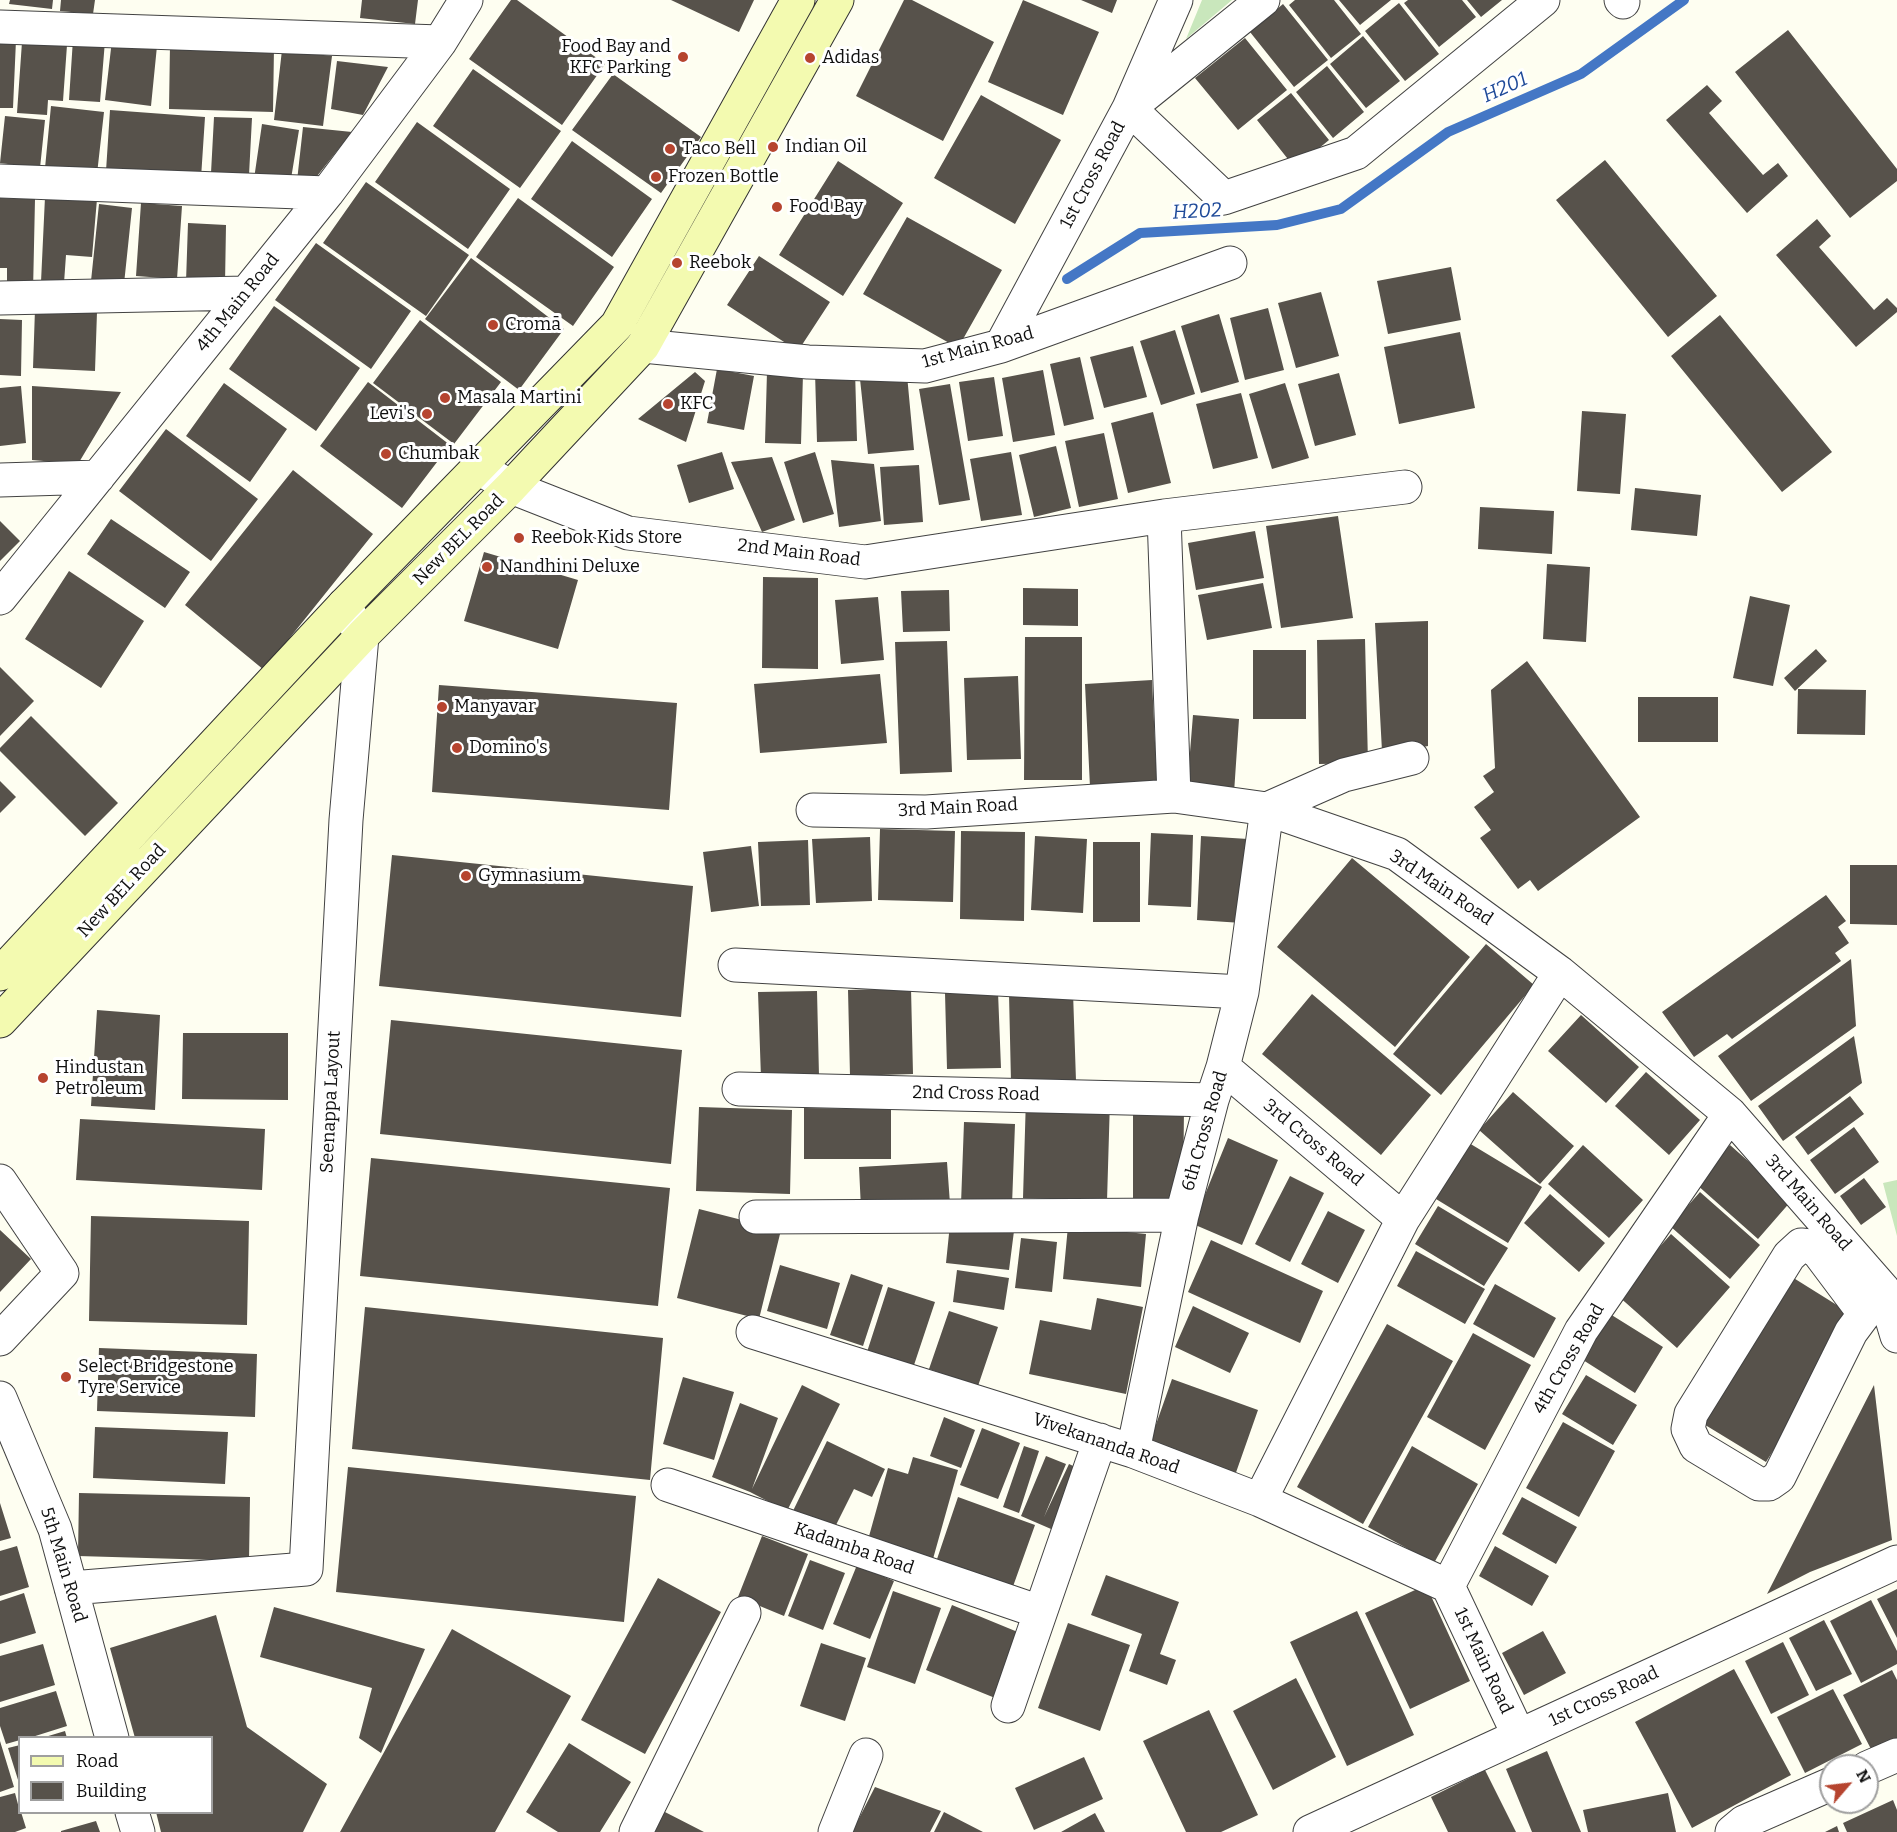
<!DOCTYPE html>
<meta charset="utf-8">
<style>
body{margin:0}
#map{position:relative;width:1897px;height:1832px;overflow:hidden;background:#fefef1;font-family:Bitter,serif}
canvas{display:block}
.legend{position:absolute;left:18px;top:1736px;width:195px;height:78px;box-sizing:border-box;background:#fff;border:2px solid #9f9f9f;margin:0;padding:8px 10px;list-style:none;font-size:18px;color:#0f0f0f}
.legend li{display:flex;align-items:center;gap:12px;height:30px}
.legend b{width:30px;border:2px solid #9f9f9f}
.north{position:absolute;left:1819px;top:1754px;width:60px;height:60px;box-sizing:border-box;background:#fff;border:2px solid #9f9f9f;border-radius:50%;rotate:62deg;font-size:16px;font-weight:700;line-height:24px;text-align:center;color:#0f0f0f}
.north::after{content:'';display:block;margin:auto;width:21px;height:27px;background:#b6442f;clip-path:polygon(50% 0,100% 100%,50% 72%,0 100%)}
</style>
<div id="map">
<canvas width="1897" height="1832"></canvas>
<ul class="legend">
<li><b style="height:8px;background:#f3fab0"></b>Road</li>
<li><b style="height:16px;background:#57524b"></b>Building</li>
</ul>
<div class="north">N</div>
</div>
<script>
const c = document.querySelector('canvas').getContext('2d');
c.lineJoin = 'round';
function paint(path, color) { c.fillStyle = color; c.fill(path, 'evenodd'); }
const poly = rows => new Path2D(rows.map(r => 'M' + r).join(''));
function trace(path, color, width, dash) { c.strokeStyle = color; c.lineWidth = width; c.lineCap = dash ? 'butt' : 'round'; c.setLineDash(dash || []); c.stroke(path); }
function drawText(font, color, halo, rows, align = 'center') {
  c.font = font + ' Bitter,serif'; c.lineWidth = 6; c.setLineDash([]); c.textBaseline = 'middle'; c.strokeStyle = halo; c.fillStyle = color; for (const [text, x, y, turn = 0] of rows) {
    c.save(); c.translate(x, y); c.rotate((+turn || 0) * Math.PI / 180); c.textAlign = isNaN(turn) ? turn : align; if (halo) c.strokeText(text, 0, 0); c.fillText(text, 0, 0); c.restore();
  }
}
paint(poly([
 [1202,0,1232,0,1186,39],
 [1897,1180,1897,1236,1883,1183]
]), '#c9e7bc');
trace(poly([
 [1067,279,1140,233,1277,225,1341,209,1448,132,1581,74,1684,0]
]), '#4477c5', 10);
paint(poly([
 [10,0,53,0,52,9,9,4],
 [61,0,95,0,93,14,60,11],
 [362,0,418,0,415,24,360,18],
 [511,0,517,0,605,64,562,125,469,59],
 [671,0,754,0,739,32],
 [904,0,912,0,994,42,943,141,856,96],
 [1023,0,1099,32,1063,115,988,82],
 [1081,0,1117,0,1112,13],
 [1295,0,1334,0,1361,34,1331,58,1289,5],
 [1339,0,1391,0,1360,25],
 [1408,0,1462,0,1476,17,1439,47,1404,3],
 [1467,0,1502,0,1481,17],
 [1399,3,1439,54,1405,81,1365,31],
 [1283,4,1328,60,1294,87,1250,32],
 [1788,30,1897,169,1897,181,1850,218,1735,72],
 [1363,36,1400,81,1366,108,1330,64],
 [1245,38,1287,90,1238,130,1195,78],
 [0,39,16,40,13,108,0,108],
 [73,39,105,41,100,102,69,100],
 [112,40,157,46,151,106,105,100],
 [22,42,67,45,63,101,48,100,47,115,17,113],
 [170,45,274,47,273,112,169,109],
 [282,50,332,56,323,126,274,120],
 [337,61,388,67,363,115,331,109],
 [1327,66,1364,112,1333,138,1296,92],
 [473,69,561,131,520,188,433,126],
 [613,74,701,137,661,193,572,130],
 [1707,85,1722,101,1709,113,1763,175,1778,163,1788,176,1747,213,1666,120],
 [1291,93,1329,140,1295,168,1257,120],
 [981,95,1061,140,1015,224,934,178],
 [51,106,104,112,97,174,45,168],
 [110,110,205,117,201,178,106,171],
 [5,116,45,120,40,168,0,163],
 [214,117,252,118,249,175,211,173],
 [417,122,510,189,468,249,375,182],
 [262,124,299,130,290,185,254,179],
 [303,127,352,132,310,185,297,181],
 [572,141,652,199,612,257,531,199],
 [1605,160,1717,296,1668,337,1556,200],
 [838,161,903,203,843,296,779,255],
 [366,182,469,255,426,316,323,243],
 [45,197,97,199,92,257,66,255,64,283,41,282],
 [0,198,35,199,33,292,7,291,7,268,0,268],
 [518,198,614,267,573,326,476,257],
 [141,203,182,206,177,279,136,276],
 [99,204,132,208,124,284,91,281],
 [907,217,1002,270,958,348,863,294],
 [1817,219,1831,236,1819,247,1874,310,1887,298,1897,308,1897,312,1856,347,1776,255],
 [188,223,226,225,225,284,186,282],
 [316,243,411,311,371,369,275,300],
 [759,256,830,302,798,351,727,305],
 [471,258,564,329,519,390,425,319],
 [1451,267,1461,320,1388,334,1377,281],
 [1321,292,1339,356,1296,368,1278,303],
 [274,306,360,368,316,431,229,369],
 [1268,308,1284,370,1245,380,1230,318],
 [35,309,97,312,95,371,33,368],
 [1219,314,1239,382,1201,393,1181,326],
 [1720,315,1832,452,1782,492,1671,356],
 [0,319,22,320,21,376,0,375],
 [420,320,501,382,454,444,373,383],
 [1175,330,1195,394,1161,405,1140,341],
 [1460,332,1475,408,1399,424,1384,347],
 [1133,346,1147,397,1104,408,1090,357],
 [1080,357,1094,419,1064,426,1050,364],
 [717,369,754,376,744,430,707,423],
 [855,370,857,441,817,442,815,372],
 [1043,370,1055,435,1013,442,1002,378],
 [695,372,705,381,686,442,638,419],
 [767,372,803,374,801,444,765,443],
 [1339,373,1356,435,1315,446,1298,384],
 [907,375,914,450,868,454,860,379],
 [994,377,1003,436,968,441,959,382],
 [368,382,450,445,402,508,320,446],
 [224,383,287,429,250,482,186,436],
 [1285,383,1309,458,1272,469,1249,394],
 [950,384,970,500,939,505,919,389],
 [21,386,26,443,0,446,0,388],
 [32,386,121,392,78,464,32,460],
 [1241,393,1258,458,1213,469,1196,404],
 [1582,411,1626,414,1620,494,1577,491],
 [1153,412,1171,483,1128,493,1111,423],
 [166,429,258,499,211,561,119,491],
 [1104,433,1118,499,1079,507,1065,441],
 [1056,446,1071,508,1034,517,1019,455],
 [722,452,734,489,689,503,677,465],
 [815,452,834,514,803,523,784,462],
 [1011,452,1022,515,981,521,970,459],
 [772,457,795,520,762,532,731,462],
 [831,460,874,464,881,521,839,527],
 [919,465,923,522,884,525,880,467],
 [293,470,373,534,264,670,185,605],
 [1635,488,1701,495,1697,536,1631,530],
 [1480,507,1554,511,1552,554,1478,549],
 [1338,516,1353,618,1281,628,1266,526],
 [111,519,190,572,165,608,87,554],
 [0,521,20,541,0,561],
 [1255,531,1264,578,1196,590,1188,543],
 [484,552,578,580,558,649,464,621],
 [1547,564,1590,567,1586,642,1543,639],
 [69,571,144,621,101,688,25,639],
 [763,577,818,578,818,669,762,668],
 [1263,583,1272,628,1207,640,1198,595],
 [1023,588,1078,589,1078,626,1023,625],
 [949,590,950,631,903,632,901,591],
 [1750,596,1790,605,1773,686,1733,678],
 [878,597,884,660,841,664,835,600],
 [1428,621,1428,746,1410,750,1382,751,1375,623],
 [1025,637,1082,637,1082,780,1024,780],
 [1365,639,1368,763,1319,764,1317,640],
 [947,641,952,772,900,774,895,642],
 [1816,649,1827,661,1795,691,1784,678],
 [1253,650,1306,650,1306,719,1253,719],
 [1527,661,1640,817,1538,891,1530,880,1518,889,1480,838,1491,830,1474,807,1494,792,1483,776,1495,768,1491,690],
 [0,667,34,701,0,736],
 [880,674,887,743,760,753,754,684],
 [1018,676,1021,759,967,760,964,678],
 [1152,680,1157,784,1090,787,1085,684],
 [439,685,677,703,669,810,432,792],
 [1798,689,1866,690,1865,735,1797,734],
 [1638,697,1718,697,1718,742,1638,742],
 [1193,715,1239,719,1234,793,1187,789],
 [31,716,118,803,85,836,0,751,0,748],
 [0,781,16,797,0,813],
 [880,829,955,831,953,902,878,900],
 [961,831,1025,832,1024,921,960,919],
 [1151,833,1193,835,1191,907,1148,905],
 [1035,836,1087,839,1083,913,1031,910],
 [1201,836,1248,839,1242,923,1197,920],
 [870,837,872,901,816,903,812,839],
 [808,840,810,905,761,906,758,842],
 [1093,842,1140,842,1140,922,1093,922],
 [751,846,759,906,711,912,703,852],
 [392,855,693,886,681,1017,379,986],
 [1352,858,1470,957,1395,1047,1277,947],
 [1850,865,1897,865,1897,925,1850,924],
 [1826,895,1846,921,1838,927,1849,943,1835,953,1841,961,1732,1039,1727,1034,1694,1057,1662,1012],
 [1486,944,1534,985,1441,1095,1393,1054],
 [1851,959,1856,1026,1751,1101,1718,1056],
 [911,988,913,1074,850,1076,848,990],
 [817,991,819,1076,761,1078,758,992],
 [998,992,1001,1068,947,1069,945,993],
 [1073,992,1076,1081,1011,1082,1009,994],
 [1312,994,1431,1095,1381,1155,1262,1054],
 [97,1010,160,1015,155,1110,91,1106],
 [1581,1015,1639,1067,1606,1103,1548,1051],
 [391,1020,682,1050,671,1164,380,1134],
 [183,1033,288,1033,288,1100,182,1099],
 [1854,1036,1862,1083,1783,1141,1758,1106],
 [1646,1072,1700,1120,1669,1155,1615,1106],
 [1513,1092,1574,1146,1540,1184,1479,1130],
 [1850,1096,1864,1114,1808,1155,1795,1137],
 [1026,1097,1110,1100,1107,1201,1023,1198],
 [699,1107,792,1110,790,1194,696,1191],
 [804,1108,891,1109,891,1159,804,1159],
 [1133,1108,1184,1108,1183,1199,1133,1198],
 [80,1119,265,1129,262,1190,76,1180],
 [964,1122,1015,1124,1012,1205,961,1204],
 [1854,1127,1879,1162,1835,1194,1810,1160],
 [1228,1138,1278,1160,1242,1245,1193,1224],
 [1469,1143,1542,1187,1508,1243,1436,1199],
 [1583,1145,1643,1200,1609,1238,1548,1184],
 [1730,1145,1792,1200,1758,1239,1696,1184],
 [371,1158,670,1188,658,1306,360,1276],
 [947,1162,950,1204,861,1209,859,1167],
 [1290,1176,1324,1193,1290,1262,1255,1244],
 [1864,1178,1886,1207,1861,1225,1840,1196],
 [1700,1192,1760,1245,1730,1279,1670,1226],
 [1550,1194,1605,1243,1579,1272,1524,1223],
 [1438,1206,1508,1248,1484,1286,1415,1244],
 [699,1209,781,1230,759,1319,677,1298],
 [1328,1211,1365,1230,1338,1283,1301,1264],
 [91,1216,249,1221,247,1325,89,1321],
 [950,1224,1014,1231,1009,1270,946,1263],
 [1068,1226,1146,1234,1141,1287,1063,1279],
 [0,1230,31,1259,0,1292],
 [1671,1234,1730,1287,1677,1348,1617,1295],
 [1021,1238,1057,1242,1052,1292,1015,1288],
 [1211,1240,1323,1291,1300,1343,1188,1292],
 [1416,1251,1485,1289,1465,1324,1397,1286],
 [780,1265,840,1283,827,1329,767,1311],
 [957,1270,1009,1278,1004,1310,953,1302],
 [851,1274,883,1285,863,1346,830,1335],
 [1792,1277,1856,1317,1766,1462,1702,1423],
 [1495,1284,1556,1318,1534,1358,1473,1324],
 [888,1287,935,1302,913,1368,867,1352],
 [1097,1298,1143,1307,1126,1394,1029,1374,1040,1320,1091,1330],
 [1193,1306,1249,1333,1230,1373,1175,1347],
 [365,1307,663,1338,650,1480,352,1449],
 [949,1311,998,1327,978,1386,929,1369],
 [1610,1314,1663,1347,1635,1393,1583,1360],
 [1387,1324,1453,1361,1363,1524,1297,1487],
 [1473,1333,1531,1365,1485,1450,1427,1417],
 [99,1348,257,1354,255,1417,97,1411],
 [1586,1375,1637,1405,1613,1445,1562,1414],
 [683,1377,734,1392,714,1460,663,1444],
 [1172,1379,1258,1410,1233,1481,1147,1450],
 [802,1385,840,1404,787,1511,750,1492,712,1477,740,1403,778,1418,752,1489],
 [1874,1385,1892,1540,1810,1572,1767,1594],
 [944,1417,975,1430,961,1468,930,1456],
 [1563,1422,1615,1451,1579,1517,1526,1488],
 [95,1427,228,1432,225,1484,93,1478],
 [982,1428,1020,1443,998,1499,960,1485],
 [827,1441,885,1469,872,1497,854,1489,832,1533,792,1513],
 [1024,1446,1039,1451,1019,1513,1003,1507],
 [1412,1446,1478,1484,1434,1563,1368,1527],
 [1046,1456,1066,1464,1044,1517,1069,1464,1086,1472,1058,1532,1021,1516],
 [913,1457,958,1470,931,1566,866,1547,888,1468,908,1474],
 [348,1467,636,1496,624,1622,336,1592],
 [79,1493,250,1497,249,1561,78,1556],
 [958,1497,1035,1525,1011,1592,935,1565],
 [1522,1497,1577,1527,1556,1564,1502,1534],
 [0,1503,11,1538,0,1541],
 [762,1536,808,1554,784,1616,738,1597],
 [17,1546,29,1587,0,1596,0,1551],
 [1495,1546,1549,1576,1532,1606,1479,1576],
 [810,1560,845,1573,823,1630,788,1616],
 [857,1565,894,1581,870,1639,833,1624],
 [1106,1575,1179,1602,1160,1654,1176,1660,1167,1685,1129,1671,1142,1634,1091,1615],
 [658,1578,721,1612,645,1754,581,1720],
 [1426,1585,1470,1681,1410,1709,1365,1613],
 [1897,1589,1897,1638,1877,1599],
 [893,1591,941,1608,915,1684,867,1667],
 [24,1593,36,1633,0,1644,0,1601],
 [1871,1600,1897,1651,1897,1664,1861,1683,1830,1621],
 [952,1605,1025,1635,1000,1700,926,1670],
 [274,1607,425,1649,381,1753,359,1738,372,1688,260,1657],
 [1357,1611,1414,1735,1347,1766,1290,1642],
 [216,1615,247,1727,327,1784,303,1832,161,1832,156,1812,212,1812,212,1738,135,1738,110,1648],
 [1824,1620,1852,1674,1816,1691,1789,1638],
 [1068,1623,1130,1645,1100,1731,1038,1708],
 [452,1629,571,1696,495,1832,340,1832],
 [1543,1631,1566,1673,1524,1695,1502,1653],
 [1783,1642,1809,1695,1771,1714,1745,1661],
 [821,1643,866,1658,845,1721,800,1706],
 [43,1644,55,1685,0,1702,0,1656],
 [1734,1669,1791,1775,1692,1828,1635,1722],
 [1892,1670,1897,1680,1897,1739,1872,1751,1843,1695],
 [1296,1678,1336,1757,1273,1790,1233,1711],
 [1833,1689,1862,1744,1805,1773,1777,1717],
 [56,1691,67,1726,29,1738,20,1738,20,1740,6,1744,0,1726,0,1708],
 [1209,1710,1258,1815,1221,1832,1186,1832,1143,1741],
 [65,1731,67,1738,45,1738,45,1737],
 [0,1741,14,1787,0,1792],
 [569,1743,631,1782,600,1832,558,1832,526,1812],
 [20,1745,20,1783,19,1783,8,1748],
 [1547,1751,1581,1832,1532,1832,1506,1769],
 [1084,1757,1103,1799,1034,1830,1015,1788],
 [1485,1770,1516,1832,1448,1832,1431,1797],
 [875,1787,941,1811,930,1832,852,1832],
 [15,1793,20,1812,21,1812,26,1828,15,1832,0,1832,0,1797],
 [1668,1793,1676,1832,1588,1832,1583,1810],
 [1893,1800,1897,1810,1897,1832,1847,1832,1843,1823],
 [663,1811,704,1832,653,1832],
 [944,1812,983,1832,934,1832],
 [1095,1813,1105,1832,1061,1832],
 [96,1821,100,1832,61,1832,61,1831],
 [1837,1826,1839,1832,1825,1832]
]), '#57524b');
const minor = poly([
 [1263,0,1129,108,1224,198,1356,153,1543,0],
 [1621,0,1623,2],
 [0,27,440,42],
 [0,181,327,193],
 [0,298,246,293],
 [643,346,808,362,925,366,1001,346,1230,263],
 [1001,346,1129,108,1176,0],
 [477,467,511,487,628,533,865,562,1164,516,1405,487],
 [0,480,98,477],
 [1164,516,1174,796],
 [0,598,327,193,440,42,466,0],
 [813,810,926,812,1174,796,1267,809,1397,854,1560,973,1730,1114,1883,1289,1897,1336],
 [735,965,1242,992],
 [1223,1067,1403,1219],
 [739,1089,1212,1100],
 [0,1181,62,1273,0,1339],
 [756,1217,1182,1215],
 [1836,1236,1819,1253,1810,1246,1801,1245,1789,1256,1691,1414,1688,1429,1696,1446,1759,1484,1769,1484,1779,1477,1851,1332,1883,1289],
 [1819,1253,1864,1313],
 [753,1332,1133,1451,1260,1500,1448,1586],
 [0,1398,55,1529,112,1738],
 [1133,1451,1182,1215,1212,1100,1223,1067,1242,992,1267,809,1344,775,1412,758],
 [668,1485,1040,1612],
 [1260,1500,1403,1219,1560,973],
 [1448,1586,1581,1331,1730,1114],
 [1448,1586,1519,1736],
 [71,1588,306,1569,346,820,362,636,344,605],
 [1008,1706,1100,1440],
 [1867,1768,1897,1755],
 [132,1812,138,1832],
 [636,1832,744,1613],
 [835,1832,866,1755],
 [1310,1832,1897,1562],
 [1732,1832,1744,1822,1831,1784]
]);
const secondary = poly([
 [0,974,344,605,617,325,798,0],
 [0,1021,362,636,511,487,643,346,837,0]
]);
trace(minor, '#424242', 35);
trace(secondary, '#313131', 35);
trace(minor, '#fff', 33);
trace(secondary, '#f3fab0', 33);
for (const [x, y, r, color] of [
 [683,57,6,"#b6442f"],
 [810,58,6,"#b6442f"],
 [773,147,6,"#b6442f"],
 [670,149,6,"#b6442f"],
 [656,177,6,"#b6442f"],
 [777,207,6,"#b6442f"],
 [677,263,6,"#b6442f"],
 [493,325,6,"#b6442f"],
 [445,398,6,"#b6442f"],
 [668,404,6,"#b6442f"],
 [427,414,6,"#b6442f"],
 [386,454,6,"#b6442f"],
 [519,538,6,"#b6442f"],
 [487,567,6,"#b6442f"],
 [442,707,6,"#b6442f"],
 [457,748,6,"#b6442f"],
 [466,876,6,"#b6442f"],
 [43,1078,6,"#b6442f"],
 [66,1377,6,"#b6442f"]
]) { const dot = new Path2D(); dot.arc(x, y, r, 0, 2 * Math.PI); c.fillStyle = color; c.fill(dot); trace(dot, '#fff', 2); }
drawText('18px', '#0f0f0f', '#fff', [
 ["Food Bay and",671,47,"right"],
 ["KFC Parking",671,68,"right"],
 ["Adidas",822,58],
 ["Indian Oil",785,147],
 ["Taco Bell",682,149],
 ["Frozen Bottle",668,177],
 ["Food Bay",789,207],
 ["Reebok",689,263],
 ["Cromā",505,325],
 ["Masala Martini",457,398],
 ["KFC",680,404],
 ["Levi's",415,414,"right"],
 ["Chumbak",398,454],
 ["Reebok Kids Store",531,538],
 ["Nandhini Deluxe",499,567],
 ["Manyavar",454,707],
 ["Domino's",469,748],
 ["Gymnasium",478,876],
 ["Hindustan",55,1068],
 ["Petroleum",55,1089],
 ["Select Bridgestone",78,1367],
 ["Tyre Service",78,1388]
], 'left');
drawText('18px', '#0f0f0f', '#fff', [
 ["1st Cross Road",1093,175,-62],
 ["4th Main Road",238,303,-51],
 ["1st Main Road",978,348,-15],
 ["New BEL Road",459,540,-45],
 ["2nd Main Road",799,553,7],
 ["3rd Main Road",958,808,-3],
 ["3rd Main Road",1441,888,34],
 ["New BEL Road",122,891,-47],
 ["2nd Cross Road",976,1094,1],
 ["Seenappa Layout",331,1102,-87],
 ["6th Cross Road",1205,1131,-74],
 ["3rd Cross Road",1313,1143,40],
 ["3rd Main Road",1808,1203,49],
 ["4th Cross Road",1569,1359,-60],
 ["Vivekananda Road",1106,1444,19],
 ["Kadamba Road",854,1549,19],
 ["5th Main Road",63,1565,73],
 ["1st Main Road",1483,1661,65],
 ["1st Cross Road",1604,1697,-25]
]);
drawText('italic 20px', '#1f4a99', '#fff', [
 ["H201",1505,88,-24],
 ["H202",1197,212,-3]
]);
</script>
